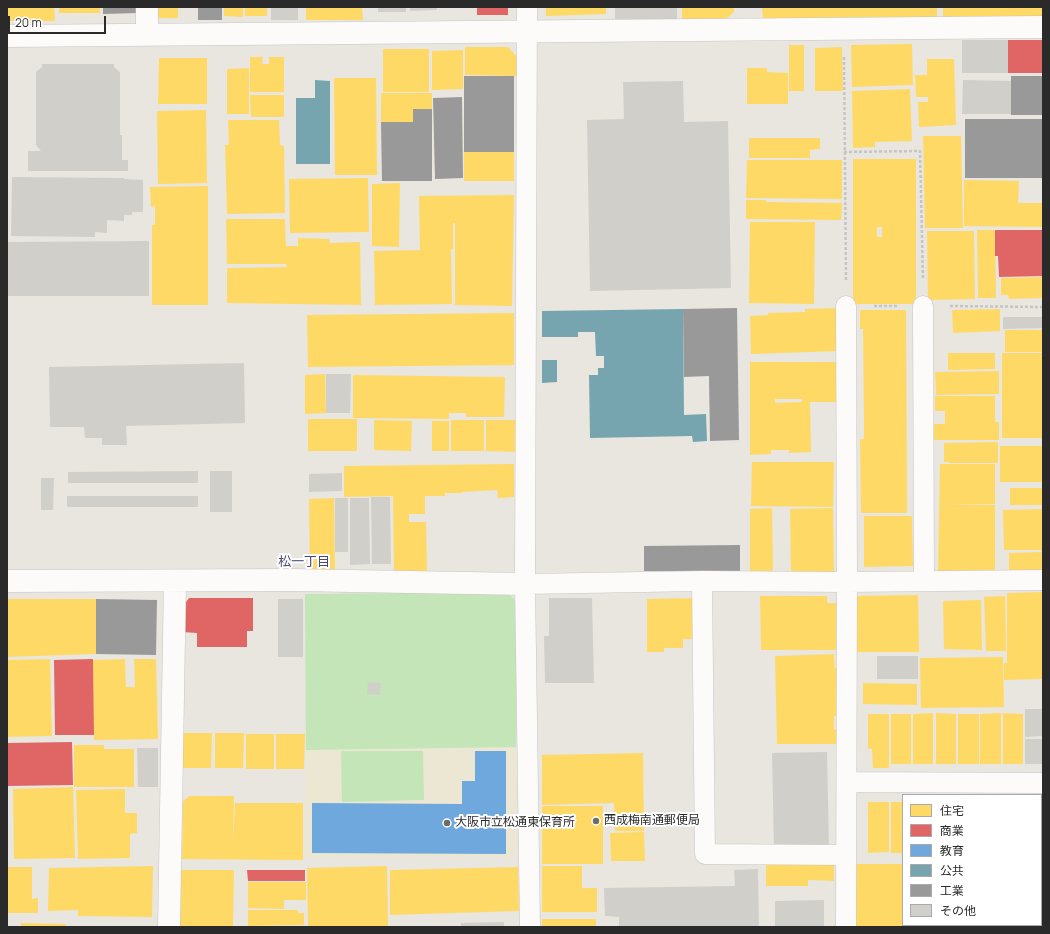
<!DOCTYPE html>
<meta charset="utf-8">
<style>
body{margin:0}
#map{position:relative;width:1050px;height:934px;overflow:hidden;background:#e8e6df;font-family:Manrope,"Noto Sans JP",sans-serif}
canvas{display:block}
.frame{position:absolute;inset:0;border:8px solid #2a2a2a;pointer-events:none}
.legend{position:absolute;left:902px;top:794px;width:140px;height:132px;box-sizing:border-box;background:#fff;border:1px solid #aaa;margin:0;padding:5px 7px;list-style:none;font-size:12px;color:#2a2a2a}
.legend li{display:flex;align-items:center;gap:8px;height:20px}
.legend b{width:20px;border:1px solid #aaa}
.scale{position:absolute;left:8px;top:16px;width:98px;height:18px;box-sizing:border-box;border:2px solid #2a2a2a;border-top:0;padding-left:5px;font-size:12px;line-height:14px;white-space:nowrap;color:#2a2a2a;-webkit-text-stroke:3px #fff;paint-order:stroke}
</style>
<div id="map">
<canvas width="1050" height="934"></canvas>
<div class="frame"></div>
<ul class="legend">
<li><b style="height:11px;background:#ffd966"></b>住宅</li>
<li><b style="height:11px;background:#e06666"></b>商業</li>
<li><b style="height:11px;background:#6fa8dc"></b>教育</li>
<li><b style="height:11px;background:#76a5af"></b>公共</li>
<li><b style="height:11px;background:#999"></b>工業</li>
<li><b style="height:11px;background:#d1cfca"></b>その他</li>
</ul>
<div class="scale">20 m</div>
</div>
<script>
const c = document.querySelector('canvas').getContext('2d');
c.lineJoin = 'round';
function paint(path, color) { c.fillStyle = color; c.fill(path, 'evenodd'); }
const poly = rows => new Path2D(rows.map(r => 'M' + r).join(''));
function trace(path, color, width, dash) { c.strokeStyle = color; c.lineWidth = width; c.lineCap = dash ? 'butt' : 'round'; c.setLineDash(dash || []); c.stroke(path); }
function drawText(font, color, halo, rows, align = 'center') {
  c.font = font + ' Manrope,"Noto Sans JP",sans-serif'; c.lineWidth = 4; c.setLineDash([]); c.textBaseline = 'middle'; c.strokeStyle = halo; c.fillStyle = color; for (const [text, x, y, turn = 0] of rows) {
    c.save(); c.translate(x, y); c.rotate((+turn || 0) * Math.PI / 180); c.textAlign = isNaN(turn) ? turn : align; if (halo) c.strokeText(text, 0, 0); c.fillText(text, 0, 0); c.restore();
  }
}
paint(poly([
 [516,747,516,857,305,858,306,750]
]), '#ebe7d3');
paint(poly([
 [507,592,517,602,516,747,306,750,305,594],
 [341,751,423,751,424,800,342,802]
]), '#c3e5b7');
paint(poly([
 [7,7,54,7,55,21,7,21],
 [59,7,100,7,100,13,59,13],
 [158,7,178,7,178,18,158,18],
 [224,7,243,7,243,17,224,16],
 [245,7,267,7,267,16,245,16],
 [306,7,362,7,363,20,306,20],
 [546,7,606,7,606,14,546,16],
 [682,7,734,7,734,12,726,19,682,19],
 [762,7,937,7,937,19,763,19],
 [943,7,1043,7,1043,18,943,18],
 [912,44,913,85,852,87,851,45],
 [789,45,804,45,804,91,789,91],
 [465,47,508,47,517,57,517,76,465,75],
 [842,47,843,91,815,91,815,48],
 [383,49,429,49,429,92,383,92],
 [463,50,463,89,432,90,432,51],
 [250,57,263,57,262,64,269,64,269,57,284,57,284,92,250,92],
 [159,58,207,58,207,104,158,104],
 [927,59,954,59,956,125,919,127,918,102,928,102,928,97,916,97,915,75,927,75],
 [249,68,249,114,227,114,227,69],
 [747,68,767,68,767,72,788,73,788,104,747,104],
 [334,78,376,78,377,175,335,175],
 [910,89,912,141,875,142,875,147,853,148,852,91],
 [381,93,432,93,432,109,413,109,413,122,381,122],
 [250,95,284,95,284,117,251,117],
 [206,110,207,183,158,184,157,111],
 [228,120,279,120,280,145,284,146,285,213,227,214,225,145,229,145],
 [923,136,961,136,963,228,925,228],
 [749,138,820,138,820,149,810,150,810,158,749,158],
 [464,152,514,152,514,181,464,181],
 [853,159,916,159,916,304,853,304],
 [877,227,882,227,882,237,877,237],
 [747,160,842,160,842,199,746,198],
 [368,178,369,232,290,233,289,179],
 [964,180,1019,181,1018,203,1042,203,1042,227,964,226],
 [400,183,399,247,372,246,372,184],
 [208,186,208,305,152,305,152,225,155,225,155,206,151,207,150,187],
 [514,195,512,306,455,305,455,223,453,223,453,249,451,249,452,304,375,305,374,251,420,250,419,196],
 [746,200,766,200,766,202,842,203,841,220,746,219],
 [226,219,285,219,286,246,298,246,298,238,329,239,330,243,360,242,361,305,227,303,227,268,287,267,286,264,227,264],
 [750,222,815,222,814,304,749,303],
 [977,230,995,230,996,298,978,298],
 [927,231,974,231,975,299,928,300],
 [1043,277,1043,298,1009,299,1008,295,1001,295,1001,278],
 [839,308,839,351,751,354,750,316,768,315,768,313,805,312,805,309],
 [1000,309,1000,331,953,333,952,310],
 [860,310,906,310,907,513,861,513,860,439,864,439,864,421,863,329,860,329],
 [514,313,514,365,308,367,307,315],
 [1005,330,1043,330,1043,352,1005,352],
 [948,353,995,353,995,369,948,370],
 [1002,353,1043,353,1043,438,1002,438],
 [750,362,837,362,839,402,810,402,811,452,789,453,789,450,771,450,771,454,750,455],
 [775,399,802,399,802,402,775,403],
 [999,371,999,394,936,395,935,372],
 [325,374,326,413,305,414,305,375],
 [353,375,505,377,504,417,466,417,466,413,449,413,449,419,353,418],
 [935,396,995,396,995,422,999,422,999,440,934,440,934,424,945,424,945,411,935,411],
 [308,419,357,419,357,451,308,451],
 [374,420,412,421,411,451,374,450],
 [451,420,484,420,484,451,451,451],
 [486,420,518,420,517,452,486,451],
 [432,421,449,421,449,451,432,451],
 [998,442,998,463,949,463,949,462,944,462,944,443],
 [1000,446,1043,446,1043,482,1000,482],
 [752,462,834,462,833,507,751,506],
 [514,464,514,497,498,498,497,490,462,492,462,493,445,493,445,496,425,496,425,514,409,514,409,522,426,522,427,571,394,572,393,496,344,497,344,466],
 [940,464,995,464,995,504,941,505,995,505,995,573,938,573],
 [1010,488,1043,488,1043,505,1010,505],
 [334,498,335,572,310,573,309,499],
 [772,508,773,571,750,571,750,509],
 [833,508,834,573,791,574,790,509],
 [1043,509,1043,550,1004,550,1003,510],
 [864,516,912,516,913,566,864,567],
 [1043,552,1043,573,1009,573,1009,553],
 [1043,592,1043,679,1004,680,1004,663,1007,663,1007,593],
 [918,595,919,652,851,652,851,596],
 [760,596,827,596,827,603,836,603,836,650,761,650],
 [1005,596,1006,651,986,651,984,597],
 [700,598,695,639,683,639,683,648,664,648,664,652,647,652,647,599],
 [7,599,96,599,96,654,7,657],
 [981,600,982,650,944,649,943,601],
 [834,654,835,668,837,668,836,716,834,716,834,729,836,729,836,744,777,744,775,656],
 [1003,657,1004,707,921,708,920,658],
 [50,659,52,736,7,737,7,660],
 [125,659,126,687,135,687,134,659,156,659,158,739,94,740,93,660],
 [863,683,917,684,917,705,863,704],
 [933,713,933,764,913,764,913,714],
 [936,713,956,714,956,764,936,764],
 [1001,713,1001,764,980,764,980,714],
 [1003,713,1023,714,1023,764,1003,764],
 [868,714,889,714,889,768,873,768,872,749,868,749],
 [891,714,911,714,911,764,891,764],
 [958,714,979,714,979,764,958,764],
 [181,733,212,733,211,768,183,768,180,763],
 [215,733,244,733,243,768,215,768],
 [246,734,274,734,274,769,246,769],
 [276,734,305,734,304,769,276,769],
 [74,745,104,745,104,749,134,749,134,787,74,787],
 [643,753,644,831,615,831,614,803,542,805,542,755],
 [73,787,75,858,14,859,13,789],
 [125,789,125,813,137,813,137,833,130,834,130,858,78,859,76,790],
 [189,796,234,796,233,843,235,803,303,803,303,860,182,859,183,801],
 [868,802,889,802,889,852,868,853],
 [891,802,903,802,903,853,891,853],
 [542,806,603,806,603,864,542,864],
 [644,832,645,861,611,861,610,833],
 [1041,863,1043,863,1043,907,1041,907],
 [766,864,834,864,834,881,808,880,808,886,766,886],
 [852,864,903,864,903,925,943,925,943,927,853,927],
 [153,866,152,917,78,916,78,910,48,911,49,868],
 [387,866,388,927,308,927,307,868],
 [542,866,582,866,582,888,597,888,597,912,542,912],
 [7,867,32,867,32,899,38,898,38,913,7,913],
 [518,867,519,911,390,915,390,870],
 [177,870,234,870,233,927,177,927],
 [248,882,306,882,306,900,284,900,284,909,248,908],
 [1041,908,1043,908,1043,927,944,927,944,925,1041,925],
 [248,910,298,910,298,913,304,913,304,925,248,926],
 [542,919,596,919,596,927,542,927],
 [21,923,66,924,66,927,21,927]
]), '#ffd966');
paint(poly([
 [477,7,508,7,508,15,477,15],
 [1008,40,1043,40,1043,73,1008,73],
 [995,230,1043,230,1043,276,999,277,998,256,995,256],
 [189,598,253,598,253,631,247,631,247,647,197,647,197,633,182,632,183,606],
 [93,659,94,735,55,735,54,660],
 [72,742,73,785,7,786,7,743],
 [247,870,305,870,305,881,248,881]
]), '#e06666');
paint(poly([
 [475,751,506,751,506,854,312,853,312,803,462,804,462,781,475,781]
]), '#6fa8dc');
paint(poly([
 [315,80,330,81,330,164,296,164,296,98,315,98],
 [683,309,684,415,706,414,707,441,693,442,692,436,590,438,589,375,598,375,598,368,604,368,604,356,596,356,595,332,578,332,578,337,542,337,542,311],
 [542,360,557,360,557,382,542,383]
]), '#76a5af');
paint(poly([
 [103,7,138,7,138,13,103,14],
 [198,7,222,7,222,20,198,20],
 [464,76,514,76,514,152,464,152],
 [1011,76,1043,76,1043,115,1011,115],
 [462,97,463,178,435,179,433,98],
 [413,109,432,109,432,181,382,181,381,122,413,122],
 [965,119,1043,119,1043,178,965,178],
 [737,308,739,440,710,441,709,376,684,377,683,309],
 [740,545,740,571,644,571,644,546],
 [96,599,157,600,156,655,96,654]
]), '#999');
paint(poly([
 [271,7,298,7,298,20,271,20],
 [378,7,406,7,406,12,378,12],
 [410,7,437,7,437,10,410,11],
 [615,7,677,7,677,19,615,19],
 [962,40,1008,40,1008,73,962,73],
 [42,64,114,64,114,67,120,72,120,135,122,135,122,160,128,160,128,171,28,171,28,151,41,151,36,145,36,72,42,67],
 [963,80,1011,81,1011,114,962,114],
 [683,81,684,122,728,121,731,288,590,291,587,120,624,119,623,82],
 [12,177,124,178,124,179,143,180,143,212,132,212,132,215,124,215,124,221,107,220,107,233,95,232,95,237,11,236],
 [149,241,149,296,7,296,7,242],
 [1003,317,1043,317,1043,328,1003,329],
 [244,363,245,423,126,426,127,445,102,445,102,438,85,438,84,427,50,427,49,367],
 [326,374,351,374,350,413,326,413],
 [198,471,198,483,68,483,68,472],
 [210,471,232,471,232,512,210,512],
 [342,473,342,491,309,492,309,474],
 [41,478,54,478,53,510,41,510],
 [67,496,198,496,198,507,67,507],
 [371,497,390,497,391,564,372,564],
 [335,498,348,498,348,552,335,552],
 [350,498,369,498,370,564,350,565],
 [549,598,592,598,594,683,545,683,544,636,549,636],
 [278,599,303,599,303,657,278,657],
 [877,656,918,656,918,679,877,679],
 [368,682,381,683,380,695,367,694],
 [1025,709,1043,709,1043,736,1025,737],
 [1025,739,1043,739,1043,764,1025,764],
 [137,748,158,748,158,787,138,787],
 [827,752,829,849,774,850,772,753],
 [1041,797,1043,797,1043,853,1041,853],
 [758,869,759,927,619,927,619,917,605,916,604,888,735,886,734,870],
 [824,900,824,927,775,927,775,901],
 [504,922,504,927,461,927,461,923]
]), '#d1cfca');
const service = poly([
 [527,7,525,584,530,927],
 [923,306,924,581],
 [702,581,705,854,846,855],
 [525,584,702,581,847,582,1043,580],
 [847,782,1043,783],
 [846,927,847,582,846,306]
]);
const minor = poly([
 [147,7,147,34],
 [7,36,1043,27],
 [7,581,293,580,525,584],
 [169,927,175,581]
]);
trace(service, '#c5c5c5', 21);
trace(minor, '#c5c5c5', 23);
trace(poly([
 [844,57,846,280],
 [844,152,920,151,923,280],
 [874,306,897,306],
 [950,306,1043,307]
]), '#c6c5c5', 2.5, [3, 2]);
trace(service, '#fcfbfa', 20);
trace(minor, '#fcfbfa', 22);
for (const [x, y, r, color] of [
 [596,821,4,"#6c6c69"],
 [447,823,4,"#6c6c69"]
]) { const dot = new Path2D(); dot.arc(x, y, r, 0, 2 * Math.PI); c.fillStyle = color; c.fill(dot); trace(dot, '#fff', 1.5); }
drawText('12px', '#2a2a2a', '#fff', [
 ["西成梅南通郵便局",604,821],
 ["大阪市立松通東保育所",455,823]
], 'left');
drawText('13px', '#494a7b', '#fff', [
 ["松一丁目",304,562]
]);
</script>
